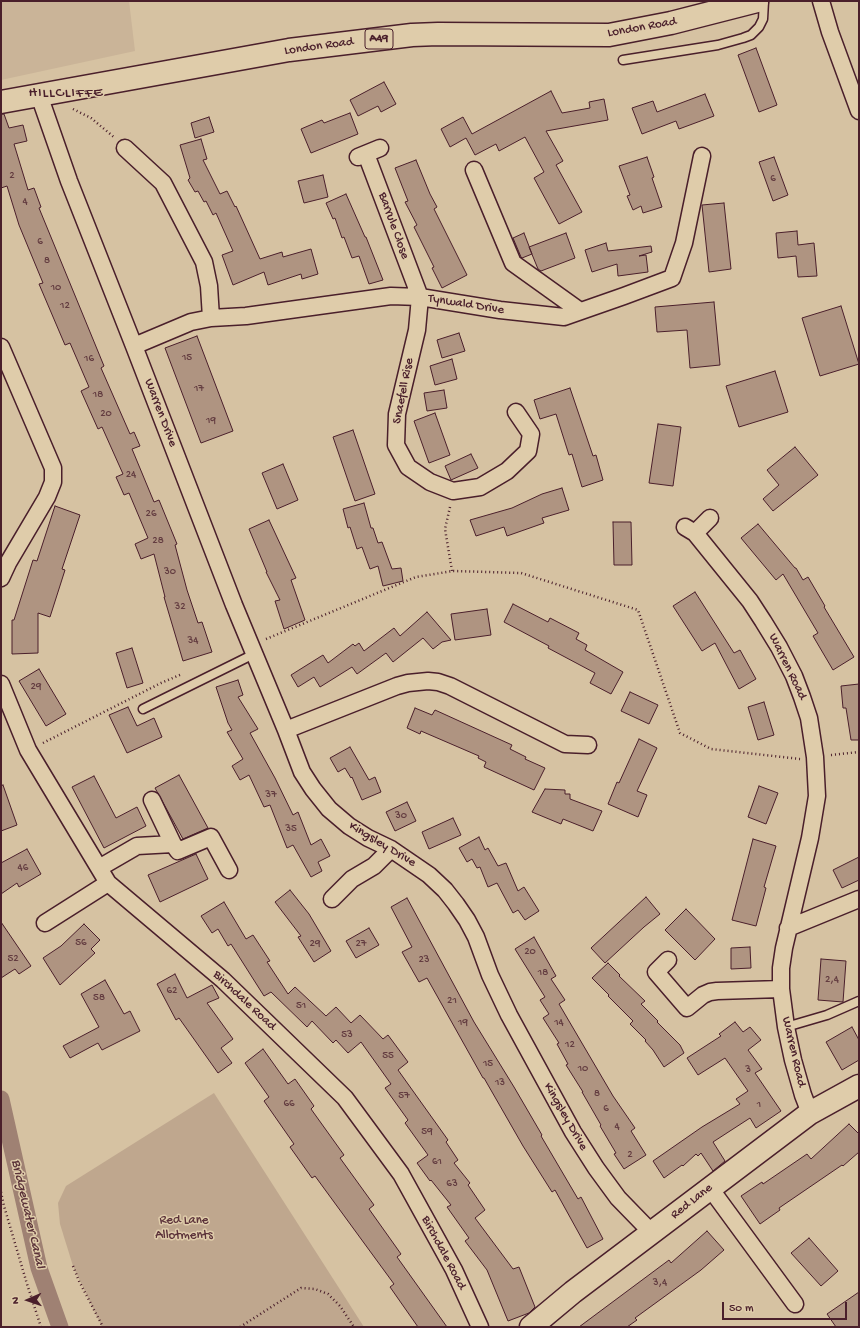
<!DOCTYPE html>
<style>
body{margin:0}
#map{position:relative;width:860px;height:1328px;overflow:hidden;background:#d6c2a2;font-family:"Gochi Hand",sans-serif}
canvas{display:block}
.frame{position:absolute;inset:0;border:2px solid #4a1f2b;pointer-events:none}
.north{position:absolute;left:8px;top:1280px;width:40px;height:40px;-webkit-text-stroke:3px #dfccaa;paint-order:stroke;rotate:268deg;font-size:11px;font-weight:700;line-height:16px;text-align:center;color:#4a1f2b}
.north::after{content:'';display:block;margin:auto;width:14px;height:18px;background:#4a1f2b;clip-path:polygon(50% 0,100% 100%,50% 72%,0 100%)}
.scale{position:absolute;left:722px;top:1302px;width:125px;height:18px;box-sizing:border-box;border:2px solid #4a1f2b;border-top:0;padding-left:5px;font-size:12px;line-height:14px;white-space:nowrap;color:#4a1f2b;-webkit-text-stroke:3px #dfccaa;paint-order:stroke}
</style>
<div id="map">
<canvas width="860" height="1328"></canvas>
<div class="frame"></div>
<div class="north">N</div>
<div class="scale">50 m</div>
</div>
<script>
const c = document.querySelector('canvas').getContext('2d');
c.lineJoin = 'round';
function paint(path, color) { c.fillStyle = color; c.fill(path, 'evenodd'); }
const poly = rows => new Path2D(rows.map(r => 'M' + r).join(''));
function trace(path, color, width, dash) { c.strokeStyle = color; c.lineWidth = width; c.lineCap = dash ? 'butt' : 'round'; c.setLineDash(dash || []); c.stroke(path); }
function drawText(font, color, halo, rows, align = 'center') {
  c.font = font + ' "Gochi Hand",sans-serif'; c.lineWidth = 3; c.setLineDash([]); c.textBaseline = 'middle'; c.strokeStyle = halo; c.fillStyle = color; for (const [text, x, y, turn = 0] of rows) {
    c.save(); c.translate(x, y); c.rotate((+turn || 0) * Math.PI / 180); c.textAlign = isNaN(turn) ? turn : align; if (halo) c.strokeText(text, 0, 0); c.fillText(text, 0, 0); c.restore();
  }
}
paint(poly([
 [1,1,129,1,135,51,1,80]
]), '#cab498');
paint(poly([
 [214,1093,364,1327,102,1327,73,1266,60,1224,58,1203,66,1186]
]), '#bfa78e');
trace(poly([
 [1,1099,39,1268,60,1327]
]), '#9f8173', 17);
const building = poly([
 [756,48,777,105,759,112,738,55,756,48],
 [384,82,396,104,381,112,378,106,358,116,350,100,384,82],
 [551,91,562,113,590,108,589,102,604,99,608,120,546,131,563,161,556,165,582,212,559,224,534,178,544,172,525,137,499,151,496,144,475,155,466,138,450,147,441,129,463,117,472,134,551,91],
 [705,94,714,116,679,129,676,121,642,134,632,108,653,101,657,112,705,94],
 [350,113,358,134,311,153,301,129,322,120,324,123,350,113],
 [1,114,4,114,9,128,23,125,27,141,14,144,28,190,34,188,41,207,39,208,104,366,101,368,130,434,134,432,140,446,132,449,154,502,159,500,177,544,175,545,187,590,198,623,202,622,212,652,183,661,164,597,165,597,154,554,141,559,135,544,148,538,129,493,124,495,116,477,123,474,102,427,98,429,81,391,89,387,70,343,65,345,39,284,43,283,19,225,7,186,1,188,1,114],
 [209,117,214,132,195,138,191,123,209,117],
 [201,139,207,159,203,160,220,194,227,191,235,207,236,206,260,259,282,252,283,257,311,249,318,274,302,279,301,274,268,285,264,272,233,285,222,255,233,251,216,213,213,215,206,201,204,202,198,191,195,192,188,180,190,178,180,145,201,139],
 [647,157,654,177,652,178,662,207,643,213,641,206,633,210,627,196,630,195,619,166,647,157],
 [774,157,788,195,773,201,759,162,774,157],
 [416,160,430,194,437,207,434,209,467,275,442,288,432,268,434,267,414,227,417,225,405,202,408,201,395,168,416,160],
 [323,175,328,197,304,203,298,181,323,175],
 [346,194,365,237,366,237,383,280,369,284,359,256,352,258,344,237,342,238,335,218,333,219,326,203,346,194],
 [724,203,731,269,709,272,702,205,724,203],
 [797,231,798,245,814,243,817,276,798,277,796,256,778,258,776,233,797,231],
 [524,233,532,254,522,258,521,257,513,238,524,233],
 [566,233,575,258,541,271,538,269,529,247,566,233],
 [606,243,608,251,651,246,652,252,639,256,646,255,648,272,618,276,617,264,592,272,585,250,606,243],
 [714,302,720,365,690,368,687,330,657,332,655,307,714,302],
 [841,306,859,364,820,376,802,318,841,306],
 [459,333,465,351,442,358,437,340,459,333],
 [197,336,233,431,201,443,165,348,197,336],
 [452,359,457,379,435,385,430,366,452,359],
 [775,371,788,412,739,427,726,386,775,371],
 [570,388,593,456,596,455,603,480,582,487,572,454,569,455,556,414,540,419,534,400,570,388],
 [444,390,447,408,427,411,424,393,444,390],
 [435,413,450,455,429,463,414,421,435,413],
 [658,424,681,427,673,486,649,483,658,424],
 [353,430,375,494,355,501,333,437,353,430],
 [795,447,818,475,773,511,763,499,779,485,767,470,795,447],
 [471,454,478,468,451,480,445,466,471,454],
 [283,464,298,500,277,509,262,473,283,464],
 [562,488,569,510,542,518,544,523,507,536,504,527,476,536,470,520,512,508,542,494,562,488],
 [364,503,371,528,373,528,378,543,382,542,392,569,401,568,403,581,383,586,378,566,370,569,362,547,357,549,350,527,348,528,343,509,364,503],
 [55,506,80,515,62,569,65,570,50,617,38,613,38,653,12,654,12,620,14,620,33,560,37,561,55,506],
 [269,520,296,578,291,580,305,620,284,629,275,601,280,600,266,572,267,572,249,529,269,520],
 [613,522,631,522,632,565,614,565,613,522],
 [758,524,795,568,796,568,803,580,808,577,825,606,824,607,854,657,833,670,813,636,818,633,783,574,776,580,741,538,758,524],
 [695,592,734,653,740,650,756,679,739,689,715,643,702,651,673,606,695,592],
 [513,604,548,622,550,618,579,633,576,639,587,645,585,650,623,672,611,694,590,683,595,673,548,648,549,646,504,622,513,604],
 [487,609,491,635,455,640,451,614,487,609],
 [427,612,451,640,442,642,433,649,423,638,393,662,386,653,357,674,352,667,320,687,314,677,298,687,291,675,323,655,328,663,353,644,355,646,359,643,364,651,394,628,400,636,427,612],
 [132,648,143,683,127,688,116,653,132,648],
 [39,669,66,714,46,726,19,681,39,669],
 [238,680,243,695,238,697,258,729,250,733,275,778,293,815,298,812,311,845,321,839,330,856,318,862,322,871,311,877,293,845,287,848,270,805,264,807,249,775,240,780,232,766,243,759,227,732,232,730,228,723,216,687,238,680],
 [859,684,859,740,851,740,846,708,843,708,841,686,859,684],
 [630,692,658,705,649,724,621,711,630,692],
 [764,702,774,735,758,740,748,707,764,702],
 [128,707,137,726,154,718,162,737,127,753,109,715,128,707],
 [415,708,432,715,435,710,512,745,510,749,526,757,525,759,545,768,534,790,484,767,486,762,478,758,479,756,421,731,420,734,407,728,415,708],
 [639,739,657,748,637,791,647,795,638,817,608,804,617,782,619,783,639,739],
 [350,747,369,780,375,777,381,792,362,800,352,777,351,778,345,768,338,772,330,758,350,747],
 [179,775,208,828,183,839,155,788,179,775],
 [94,776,116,818,137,807,146,826,104,848,72,787,94,776],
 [3,785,17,825,1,831,1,786,3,785],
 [759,786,778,793,766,824,748,817,759,786],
 [545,789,565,790,565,794,570,794,570,799,602,811,593,831,563,819,561,824,532,812,545,789],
 [407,802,416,821,395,831,386,812,407,802],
 [453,818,461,835,429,849,422,832,453,818],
 [479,837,485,850,488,848,498,866,506,863,518,891,524,887,539,911,525,920,518,910,513,913,497,883,488,887,480,867,477,868,472,859,467,862,459,848,479,837],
 [753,839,776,846,764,887,766,888,756,926,732,920,753,839],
 [27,849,41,874,19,887,17,883,1,894,1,863,27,849],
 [196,854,208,879,160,902,148,875,196,854],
 [859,857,859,880,842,888,833,870,859,857],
 [290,890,309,914,331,951,314,962,298,937,301,936,275,902,290,890],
 [646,897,660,914,644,927,605,963,591,948,646,897],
 [407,898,474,1022,514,1087,542,1135,541,1136,578,1199,581,1197,603,1239,587,1248,555,1190,552,1192,523,1146,484,1078,483,1078,427,978,419,982,402,952,412,947,391,907,407,898],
 [224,902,246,939,253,935,270,961,267,962,288,994,295,987,326,1016,336,1007,351,1023,360,1015,383,1039,388,1035,408,1062,398,1070,448,1140,446,1142,458,1160,454,1163,470,1183,468,1185,485,1210,475,1218,513,1269,519,1267,535,1307,529,1313,508,1321,487,1270,465,1241,469,1238,447,1207,451,1205,431,1180,430,1181,417,1163,428,1155,405,1123,408,1120,385,1088,391,1084,361,1042,348,1053,336,1040,333,1043,312,1021,307,1027,271,992,264,996,231,944,228,946,218,929,212,933,201,916,224,902],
 [686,909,715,939,695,960,665,930,686,909],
 [1,922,31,966,19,974,15,969,1,978,1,922],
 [84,924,100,940,91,949,95,953,60,985,43,958,61,946,84,924],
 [369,928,379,945,356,958,346,941,369,928],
 [534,937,556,976,551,979,565,1000,559,1004,613,1096,635,1128,631,1131,646,1155,624,1169,614,1154,616,1153,600,1126,601,1125,582,1092,583,1092,566,1065,568,1064,557,1044,559,1043,543,1018,549,1014,540,1000,545,997,515,949,534,937],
 [750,947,751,968,731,969,731,948,750,947],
 [821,959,846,961,843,1002,818,1000,821,959],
 [608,963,620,975,619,976,645,1001,641,1004,658,1021,657,1022,680,1045,684,1053,664,1067,653,1050,645,1041,646,1040,630,1024,633,1021,608,996,609,995,592,978,608,963],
 [175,974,187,998,212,985,219,998,207,1003,233,1039,221,1048,232,1063,218,1073,179,1018,176,1020,157,984,175,974],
 [105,980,124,1014,130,1011,140,1031,102,1050,98,1043,70,1058,63,1046,99,1027,81,994,105,980],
 [735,1022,743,1032,750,1027,761,1040,748,1050,762,1069,755,1073,781,1111,756,1128,750,1118,713,1142,725,1161,713,1171,701,1153,698,1156,696,1154,683,1166,682,1165,664,1178,653,1161,702,1127,740,1104,736,1099,748,1091,725,1058,698,1075,687,1058,721,1036,719,1034,735,1022],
 [852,1027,859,1040,859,1060,842,1070,826,1042,852,1027],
 [263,1049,288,1084,295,1079,314,1106,311,1109,344,1155,340,1158,374,1205,369,1209,401,1254,397,1257,447,1327,418,1327,390,1287,394,1284,315,1176,312,1178,290,1147,294,1144,264,1101,269,1097,245,1063,263,1049],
 [849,1124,859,1134,859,1152,843,1166,842,1165,779,1208,780,1210,760,1224,741,1196,762,1182,763,1184,807,1154,811,1159,849,1124],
 [707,1231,724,1250,701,1270,635,1318,637,1320,627,1327,579,1327,669,1260,671,1263,707,1231],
 [809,1238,838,1271,821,1286,791,1253,809,1238],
 [859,1292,859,1327,836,1327,827,1314,859,1292]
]);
paint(building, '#af9481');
trace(building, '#4a1f2b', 1);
const lane = poly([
 [623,60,718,45,743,38,751,35,759,27,763,19,764,1],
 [143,709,254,654],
 [786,1027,827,1015,859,1001]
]);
const street = poly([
 [821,1,830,32,859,111],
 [39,95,69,181,134,346,234,605,286,730],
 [125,148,163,183,204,262,209,286,211,318],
 [366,154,420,297,417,330,397,414,396,445,408,467,430,482,453,491,480,487,507,471,528,451,531,434,516,412],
 [358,157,380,148],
 [474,170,513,263,580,311],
 [134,346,191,322,211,318,246,316,391,296,420,297,500,310,564,317,624,296,672,278,684,243,702,156],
 [1,347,53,468,53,482,47,497,8,563,1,578],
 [685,527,695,533,710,518],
 [695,533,750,601,763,621,779,647,794,676,802,697,809,718,815,757,817,796,810,838,784,948,781,968,781,989,786,1027,793,1060,803,1095,810,1113],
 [1,684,28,750,108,883,223,980,345,1098,401,1174,454,1270,480,1327],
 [588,745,565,744,450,686,438,682,428,681,408,683,397,686,286,730,302,772,313,789,329,809,349,826,368,838,391,849,429,875,445,890,456,904,467,920,476,937,490,975,509,1015,573,1132,596,1168,618,1198,652,1233],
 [152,800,173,844],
 [99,868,137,846,173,844,178,851,211,837,229,870],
 [332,899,352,879,374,866,391,849],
 [45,923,108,883],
 [788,928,859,899],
 [668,960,656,972,687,1008,703,995,710,992,717,991,781,989],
 [710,1188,795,1304]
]);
const secondary = poly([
 [531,1327,573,1292,810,1113,859,1086]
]);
const highway = poly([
 [1,102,289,50,412,35,438,34,609,35,671,23,757,1]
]);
trace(lane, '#4a1f2b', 11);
trace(street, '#4a1f2b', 19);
trace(secondary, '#4a1f2b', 25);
trace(highway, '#4a1f2b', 25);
trace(poly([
 [73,109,91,118,115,138],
 [450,507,445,529,452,571],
 [266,639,416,577,453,571,521,573,638,610,680,733,711,749,800,759],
 [43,743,161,683,182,674],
 [831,755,859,752],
 [1,1192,4,1206,27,1284,41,1327],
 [73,1266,79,1281,103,1327],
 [240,1327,301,1288,315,1289,328,1294,340,1306,354,1327]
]), '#4a1f2b', 2.5, [1, 3]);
trace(lane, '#dfccaa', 8);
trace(street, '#dfccaa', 16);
trace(secondary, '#dfccaa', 22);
trace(highway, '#dfccaa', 22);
drawText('11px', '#633c40', null, [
 ["2",12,176],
 ["6",773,179],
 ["4",25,202],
 ["6",40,242],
 ["8",47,261],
 ["10",56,288],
 ["12",65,306],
 ["15",187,358],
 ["16",89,359],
 ["17",199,389],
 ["18",98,395],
 ["20",106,414],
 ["19",211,421],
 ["24",131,475],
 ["26",151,514],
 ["28",158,541],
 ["30",170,572],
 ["32",180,607],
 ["34",193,641],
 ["29",36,687],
 ["37",271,795],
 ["30",401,816],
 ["35",291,829],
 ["46",23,868],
 ["56",81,943],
 ["29",315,944],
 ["27",361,944],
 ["20",530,952],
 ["52",13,959],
 ["23",424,960],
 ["18",543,973],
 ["2,4",832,980],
 ["62",172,991],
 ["58",99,998],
 ["21",452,1001],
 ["51",301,1006],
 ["19",463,1023],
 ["14",559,1023],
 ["53",347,1035],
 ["12",570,1045],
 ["55",388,1056],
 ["15",488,1064],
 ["10",583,1069],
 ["3",748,1070],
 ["13",500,1083],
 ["8",597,1094],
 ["57",404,1096],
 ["66",289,1104],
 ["1",759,1105],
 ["6",606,1109],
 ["4",617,1127],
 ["59",427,1132],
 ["2",630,1155],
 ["61",437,1162],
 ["63",452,1184],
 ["3,4",660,1283]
]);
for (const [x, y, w] of [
 [379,39,28]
]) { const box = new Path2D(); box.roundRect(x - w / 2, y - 10, w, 20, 3); c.fillStyle = '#dfccaa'; c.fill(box); trace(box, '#4a1f2b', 1); }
drawText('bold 12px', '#4a1f2b', null, [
 ["A49",379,39]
]);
drawText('13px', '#4a1f2b', '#dfccaa', [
 ["London Road",642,28,-10],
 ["London Road",319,47,-8],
 ["Barrule Close",393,226,70],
 ["Tynwald Drive",466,305,9],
 ["Snaefell Rise",404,391,-79],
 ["Warren Drive",160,413,69],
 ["Warren Road",787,667,64],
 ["Kingsley Drive",382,845,31],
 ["Birchdale Road",244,1001,43],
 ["Warren Road",793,1052,77],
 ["Kingsley Drive",565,1117,60],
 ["Red Lane",692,1202,-38],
 ["Birchdale Road",443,1253,62]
]);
drawText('13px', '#5c333a', '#dfccaa', [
 ["Red Lane",184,1221],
 ["Allotments",184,1236]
]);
drawText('italic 14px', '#5b3339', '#dfccaa', [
 ["Bridgewater Canal",27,1214,77]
]);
c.letterSpacing = '1px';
drawText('15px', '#4a1f2b', '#dfccaa', [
 ["HILLCLIFFE",66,94]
]);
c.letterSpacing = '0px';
</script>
